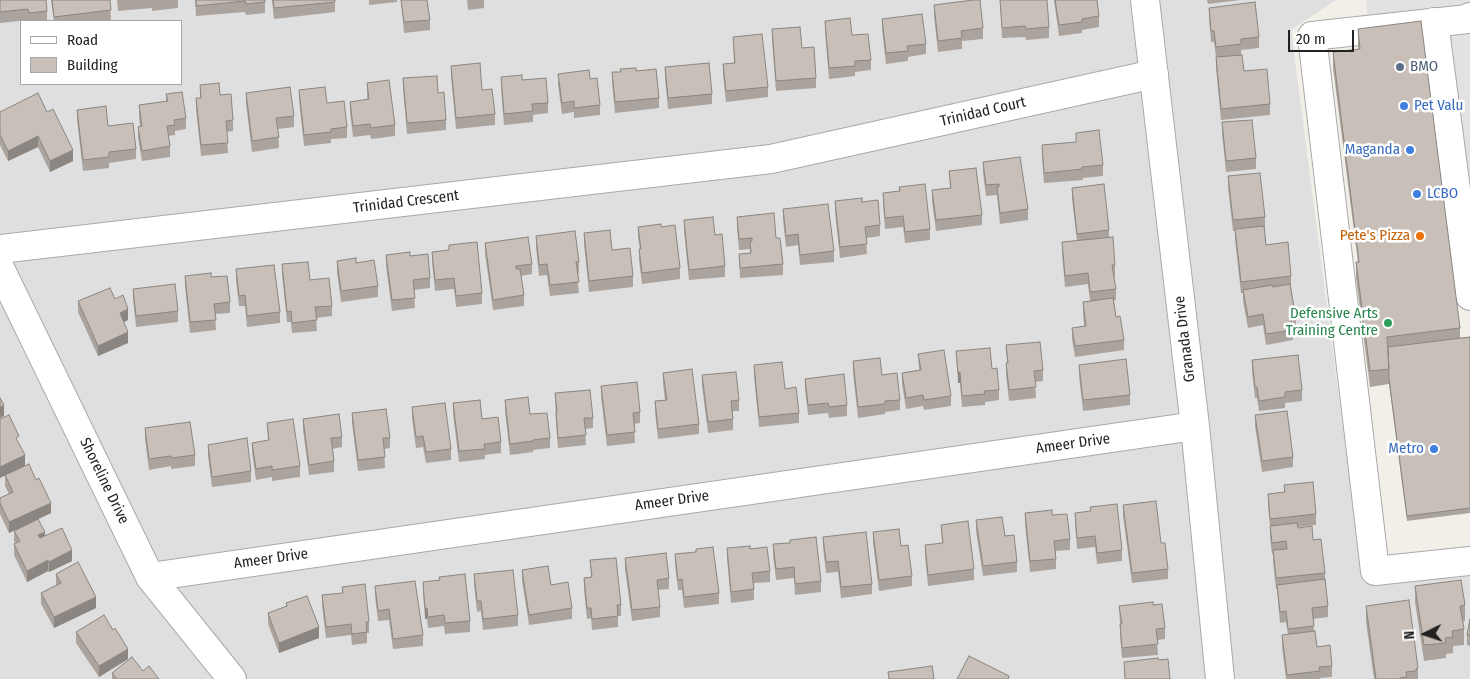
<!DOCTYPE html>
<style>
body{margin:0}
#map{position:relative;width:1470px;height:679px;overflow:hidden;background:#f2efe9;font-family:"Fira Sans Condensed",sans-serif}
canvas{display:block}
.legend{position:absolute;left:20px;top:20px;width:162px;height:65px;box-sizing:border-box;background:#fff;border:1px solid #a7a7a7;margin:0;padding:6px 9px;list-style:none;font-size:15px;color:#222}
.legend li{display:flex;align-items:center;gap:10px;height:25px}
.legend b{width:25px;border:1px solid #a7a7a7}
.north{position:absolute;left:1400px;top:609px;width:50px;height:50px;-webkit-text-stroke:4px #fff;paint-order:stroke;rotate:266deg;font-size:14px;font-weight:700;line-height:20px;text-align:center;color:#222}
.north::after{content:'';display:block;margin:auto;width:18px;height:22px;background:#222;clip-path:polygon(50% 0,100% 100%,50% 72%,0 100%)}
.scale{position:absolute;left:1288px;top:30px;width:66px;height:22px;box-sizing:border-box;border:2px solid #222;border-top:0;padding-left:6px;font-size:15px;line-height:18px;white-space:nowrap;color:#222;-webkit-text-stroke:4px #fff;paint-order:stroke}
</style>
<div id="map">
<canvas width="1470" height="679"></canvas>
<ul class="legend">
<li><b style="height:6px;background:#fff"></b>Road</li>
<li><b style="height:14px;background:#c7bfb8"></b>Building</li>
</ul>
<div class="north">N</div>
<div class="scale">20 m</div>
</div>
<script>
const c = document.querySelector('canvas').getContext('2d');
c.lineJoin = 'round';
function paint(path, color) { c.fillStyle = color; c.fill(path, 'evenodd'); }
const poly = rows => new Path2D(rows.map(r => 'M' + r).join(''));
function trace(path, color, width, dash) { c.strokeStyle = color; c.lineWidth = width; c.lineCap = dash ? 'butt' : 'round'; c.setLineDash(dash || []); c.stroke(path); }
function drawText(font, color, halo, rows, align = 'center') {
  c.font = font + ' "Fira Sans Condensed",sans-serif'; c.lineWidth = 5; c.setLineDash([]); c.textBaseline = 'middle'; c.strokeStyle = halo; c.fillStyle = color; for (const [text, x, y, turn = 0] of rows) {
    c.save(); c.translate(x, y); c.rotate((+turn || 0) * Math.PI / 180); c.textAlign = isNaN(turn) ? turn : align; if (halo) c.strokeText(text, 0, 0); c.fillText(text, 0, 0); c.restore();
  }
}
paint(poly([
 [0,0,1336,0,1291,30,1363,582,1470,569,1470,679,0,679],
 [21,21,181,21,181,84,21,84]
]), '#e0dfdf');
paint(poly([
 [1369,0,1470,0,1470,317,1433,31,1370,39,1366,2]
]), '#e2e2e2');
const minor = poly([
 [1145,0,1195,426,1220,679],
 [1470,17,1468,19,1312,36,1375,571,1470,561],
 [1434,22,1470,296],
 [0,249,771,159,1154,74],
 [0,268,150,577,232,679],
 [150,577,1195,426]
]);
trace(minor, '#a9a9a9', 30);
trace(minor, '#fff', 28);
paint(poly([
 [0,0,47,11,47,21,28,21,28,20,0,23],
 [51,0,110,0,111,21,54,21],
 [117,0,178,0,178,8,152,11,152,8,118,11],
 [195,0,265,0,265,13,246,15,245,12,196,16],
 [272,0,335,0,335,12,274,19],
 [369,0,397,0,397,2,369,5],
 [401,0,427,0,430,20,430,30,404,33],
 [467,0,484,0,484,8,468,10],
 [1000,0,1049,27,1049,38,1026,40,1025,37,1002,38],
 [1054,0,1097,0,1099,16,1099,27,1082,30,1082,33,1059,36],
 [1207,0,1240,0,1208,4],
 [934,5,983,28,983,39,962,41,962,49,938,52,934,16],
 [1209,8,1259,37,1259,48,1241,50,1241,55,1244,71,1270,104,1270,115,1221,120,1216,68,1216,57,1214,42,1211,42,1209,18],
 [882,19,926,44,926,54,908,57,908,61,886,64,882,29],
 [825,21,852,35,871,60,871,70,855,72,855,76,829,79,825,31],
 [772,29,802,48,816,78,816,88,776,91,772,40],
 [1358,29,1460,328,1460,338,1470,337,1470,513,1407,521,1389,384,1370,387,1356,278,1356,262,1358,262,1333,68,1333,52,1358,49],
 [733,37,768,87,768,97,726,102,723,74,723,64,734,63],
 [451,66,482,90,495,114,495,125,456,129,451,77],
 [665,67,712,94,712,104,668,109,665,78],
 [620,69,636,71,659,98,659,108,615,113,612,83,612,72,620,72],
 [558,74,600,105,600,115,574,118,574,112,562,114,558,85],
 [501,77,522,80,548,103,548,113,533,115,533,122,504,125,501,88],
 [403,78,438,93,446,120,446,130,407,134,403,89],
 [367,83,395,125,395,136,371,139,370,135,353,137,350,112,350,102,367,100],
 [200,85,220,95,233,120,233,131,227,132,228,153,201,156,196,109,196,98,200,98],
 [299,90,327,103,347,127,347,138,331,139,331,143,304,146,299,100],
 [246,93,294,116,294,127,278,129,279,148,252,152,246,104],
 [166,94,186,118,186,129,175,131,175,135,168,136,170,146,170,157,142,161,138,138,138,127,140,127,139,116,139,105,166,101],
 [77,110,108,126,136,149,136,159,109,163,109,168,83,171,77,120],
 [0,112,47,112,73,161,50,172,38,147,8,161,0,145],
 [1222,122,1256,158,1256,169,1226,172,1222,133],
 [1076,133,1103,165,1103,176,1083,178,1083,180,1044,183,1042,156,1042,145,1076,142],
 [983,162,1028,209,1028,220,1000,224,997,195,986,196,983,173],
 [949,171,982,215,982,225,936,231,932,201,932,190,950,188],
 [1228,176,1265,217,1265,228,1264,228,1266,245,1291,276,1291,287,1296,319,1296,329,1293,330,1293,340,1266,345,1263,325,1248,328,1243,301,1243,293,1241,293,1235,239,1235,231,1233,231,1228,187],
 [899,187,930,229,930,240,905,243,903,227,885,229,883,204,883,193,899,191],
 [1072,188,1109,230,1109,237,1115,265,1115,276,1114,276,1116,289,1116,300,1114,300,1116,317,1124,340,1124,350,1075,357,1072,339,1072,328,1084,326,1083,313,1083,302,1090,301,1088,284,1065,287,1062,253,1062,242,1077,241,1072,199],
 [835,201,862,202,880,225,880,236,866,238,867,254,840,258,835,212],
 [783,209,834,251,834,262,800,265,798,245,786,247,783,220],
 [737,217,776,238,783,264,783,275,740,278,739,254,750,253,750,249,739,250,737,228],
 [684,220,715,235,725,266,725,277,689,280,684,231],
 [638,227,680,268,680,279,642,284,639,260,640,249,638,238],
 [584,233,612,250,633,276,633,287,589,292,584,244],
 [536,236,579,262,579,273,577,273,579,293,550,296,547,275,539,276,536,247],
 [485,243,532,264,532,274,521,276,524,295,524,306,493,310,485,254],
 [432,252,482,293,482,304,456,307,454,289,435,291,432,262],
 [386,255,410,256,430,278,430,288,414,290,415,308,392,311,386,266],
 [337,261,356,263,378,286,378,297,341,302,337,272],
 [282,264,310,280,332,306,332,316,316,318,317,331,292,333,291,322,287,322,282,275],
 [236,269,280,312,280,323,247,327,245,306,239,306,236,280],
 [185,276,211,277,230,302,230,313,215,314,216,330,190,333,185,286],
 [133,289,178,311,178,322,136,327,133,299],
 [115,299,128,320,123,322,128,343,98,356,78,312,78,301],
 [1006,345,1043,370,1043,381,1035,382,1036,398,1009,401,1006,374,1006,363,1007,363],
 [956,351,992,369,999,390,999,400,985,402,985,405,962,407,960,383,958,383],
 [918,354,951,396,951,406,924,410,923,406,906,409,902,384,902,373,919,370],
 [1252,360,1302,390,1302,401,1285,403,1285,408,1259,411,1257,398,1255,398,1252,371],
 [853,361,882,375,900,400,900,410,885,412,885,414,858,418,853,372],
 [754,365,785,389,799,413,799,423,759,427,754,376],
 [1079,365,1130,395,1130,405,1083,411,1079,376],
 [663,373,699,424,699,434,658,439,655,412,655,401,665,400,663,384],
 [702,375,739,400,739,411,733,411,733,430,708,433,702,386],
 [805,379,847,405,847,416,829,418,828,413,808,415,805,389],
 [601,386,640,412,640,423,634,424,635,443,607,446,601,397],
 [555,393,593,418,593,428,585,429,586,445,558,448,556,423],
 [505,400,530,414,550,438,550,448,533,450,533,452,510,455,505,411],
 [453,403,482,419,501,442,501,453,485,455,485,459,459,462,453,414],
 [412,407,451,449,451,460,426,463,423,447,416,448,412,418],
 [352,413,390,438,390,448,384,449,385,468,358,471,352,423],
 [1255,415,1293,457,1293,467,1262,472,1255,426],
 [303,419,342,437,342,447,332,449,334,461,334,472,309,475,303,430],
 [267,423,300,466,300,477,272,481,272,477,256,480,252,453,252,443,268,440],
 [145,428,195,455,195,466,171,469,171,466,149,470,145,439],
 [19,443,25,466,51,513,38,519,45,536,72,561,49,572,48,571,27,582,14,555,14,544,15,543,14,541,14,531,27,524,9,533,0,514,0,498,9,494,5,486,5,475,0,478],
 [208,445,251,471,251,482,212,487,208,456],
 [1284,485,1316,514,1316,525,1298,527,1298,528,1313,540,1325,573,1325,579,1328,606,1328,617,1313,619,1314,631,1317,647,1332,666,1332,677,1320,678,1320,679,1286,679,1282,646,1282,635,1288,634,1286,622,1280,623,1277,589,1276,589,1273,561,1273,554,1272,554,1270,537,1270,526,1268,505,1268,494,1284,492],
 [1123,505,1161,543,1168,569,1168,579,1132,583,1123,516],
 [1090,507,1122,550,1122,561,1097,564,1095,547,1077,549,1075,524,1075,513,1090,512],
 [1025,513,1052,515,1070,539,1070,550,1056,551,1056,569,1030,572,1025,524],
 [976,520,1005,536,1017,562,1017,572,983,576,976,531],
 [941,525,974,569,974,580,928,586,925,556,925,545,942,543],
 [873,532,901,546,912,576,912,586,879,591,873,543],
 [823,537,872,584,872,594,841,598,838,572,826,573,823,547],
 [773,544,821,581,821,592,795,595,794,578,776,580,773,555],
 [727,548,750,549,770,571,770,582,754,583,754,600,731,603,727,559],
 [675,554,719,593,719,604,684,608,682,590,678,590,675,565],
 [625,558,669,578,669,589,658,590,660,607,660,617,632,621,625,569],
 [590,560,621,605,621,616,618,616,618,627,592,630,591,618,587,619,584,589,584,578,591,577],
 [522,570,551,585,572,608,572,619,529,625,522,581],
 [56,574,96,608,54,628,41,604,41,593,56,585],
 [474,574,518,615,518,626,483,630,481,611,477,612,474,585],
 [439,577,470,621,470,632,445,634,444,626,428,628,427,619,425,619,423,593,423,582,439,580],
 [375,586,423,635,423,646,393,649,389,620,378,621,375,596],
 [1415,586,1465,605,1465,621,1463,621,1464,629,1464,645,1453,646,1453,653,1446,654,1446,658,1424,661,1415,602],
 [342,587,369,622,369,633,367,633,367,643,352,645,351,635,326,638,322,606,322,595,342,593],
 [286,603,319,638,279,653,268,624,268,613,286,607],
 [1153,605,1165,628,1165,639,1157,640,1158,655,1122,658,1120,635,1120,624,1119,606],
 [1366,606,1418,668,1418,679,1374,679,1366,622],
 [1470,619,1470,646,1467,645,1467,635],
 [76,632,128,659,99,677,76,643],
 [112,673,159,679,112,679]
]), '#aba49e');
paint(poly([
 [38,136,38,147,8,161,8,151],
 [73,150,73,161,50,172,50,161],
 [128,309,128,320,120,324,120,313],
 [128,332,128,343,98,356,98,346],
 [960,372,960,383,958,383,958,373],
 [4,405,4,416,0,418,0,407],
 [25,455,25,466,0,478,0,467],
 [51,503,51,513,9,533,9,522],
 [45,532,45,542,38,546,38,535],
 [72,550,72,561,49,572,49,562],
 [48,560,48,571,27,582,27,571],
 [96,597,96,608,54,628,54,617],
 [425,608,427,608,427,619,425,619],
 [319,627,319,638,279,653,279,643],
 [128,649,128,659,99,677,99,666]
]), '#8b8681');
const building = poly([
 [0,0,46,0,47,11,29,13,28,9,0,12,0,0],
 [52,0,110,0,111,10,54,17,52,0],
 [196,0,265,0,265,2,246,4,245,1,196,6,196,0],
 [273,0,335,0,335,2,274,8,273,0],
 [401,0,427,0,430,20,404,22,401,0],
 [973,0,980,0,983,28,961,31,962,38,938,41,934,5,973,0],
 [1000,0,1047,0,1049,27,1026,29,1025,26,1002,28,1000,0],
 [1055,0,1097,0,1099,16,1082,19,1082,22,1059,25,1055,0],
 [1255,2,1259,37,1241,39,1241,44,1216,47,1214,31,1211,31,1209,8,1255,2],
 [922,14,926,44,907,46,908,51,886,53,882,19,922,14],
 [850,18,852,35,868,34,871,60,855,61,855,66,829,68,825,21,850,18],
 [1421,21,1460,328,1387,337,1389,369,1370,371,1356,262,1359,262,1333,52,1360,49,1358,29,1421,21],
 [800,27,802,48,814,47,816,78,776,81,772,29,800,27],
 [762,34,768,87,726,91,723,64,735,63,733,37,762,34],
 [1242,55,1244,71,1267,69,1270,104,1221,109,1216,57,1242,55],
 [480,63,482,90,492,89,495,114,456,118,451,66,480,63],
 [709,63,712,94,668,98,665,67,709,63],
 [636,68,636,71,656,69,659,98,615,102,612,72,621,72,620,69,636,68],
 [589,70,590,79,597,78,600,105,574,108,574,101,562,103,558,74,589,70],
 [522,75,522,80,546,78,548,103,532,104,533,111,504,114,501,77,522,75],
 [437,76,438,93,444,92,446,120,407,123,403,78,437,76],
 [389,80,395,125,371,128,370,124,353,126,350,102,369,99,367,83,389,80],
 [219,83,220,95,231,94,233,120,226,121,228,143,201,145,196,98,201,98,200,85,219,83],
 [290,87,294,116,276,118,279,137,252,141,246,93,290,87],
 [325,87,327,103,344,101,347,127,331,129,331,132,304,135,299,90,325,87],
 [182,92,186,118,174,120,175,125,167,126,170,146,142,151,138,127,142,126,139,105,168,101,166,94,182,92],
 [38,93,47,112,53,109,73,150,50,161,38,136,8,151,0,135,0,112,38,93],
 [106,106,108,126,133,123,136,149,109,152,109,157,83,160,77,110,106,106],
 [1252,120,1256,158,1226,161,1222,122,1252,120],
 [1099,130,1103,165,1082,167,1083,169,1044,173,1042,145,1076,142,1076,133,1099,130],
 [1020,157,1028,209,1000,213,997,187,999,187,999,184,986,185,983,162,1020,157],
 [976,168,982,215,936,220,932,190,951,188,949,171,976,168],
 [1260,173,1265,217,1233,220,1228,176,1260,173],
 [925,184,930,229,905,232,903,216,885,218,883,193,900,191,899,187,925,184],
 [1104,184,1109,230,1077,234,1072,188,1104,184],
 [862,198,862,202,878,200,880,225,865,227,867,244,840,247,835,201,862,198],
 [828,204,834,251,800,255,798,234,786,236,783,209,828,204],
 [774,213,776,238,780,238,783,264,740,268,739,254,751,253,750,241,752,241,752,238,739,239,737,217,774,213],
 [713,217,715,235,722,234,725,266,689,270,684,220,713,217],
 [661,224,661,227,675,225,680,268,642,273,639,249,641,249,638,227,661,224],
 [1264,226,1266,245,1288,242,1291,276,1241,282,1235,229,1264,226],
 [610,230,612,250,630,248,633,276,589,281,584,233,610,230],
 [575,231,579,262,576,262,579,282,550,285,547,264,539,265,536,236,575,231],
 [528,237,532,264,516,266,516,269,520,269,524,295,493,300,485,243,528,237],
 [1113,237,1115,265,1112,265,1116,289,1090,292,1088,273,1065,276,1062,242,1113,237],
 [477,242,482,293,456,296,454,278,435,280,432,252,449,250,449,245,477,242],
 [410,252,410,256,428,254,430,278,413,280,415,298,392,300,386,255,410,252],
 [356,258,356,263,374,260,378,286,341,291,337,261,356,258],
 [308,262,310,280,329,278,332,306,315,307,317,320,292,323,291,311,287,312,282,264,308,262],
 [274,265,280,312,247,316,245,295,239,296,236,269,274,265],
 [211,273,211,277,227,276,230,302,214,304,216,320,190,322,185,276,211,273],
 [175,284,178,311,136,316,133,289,175,284],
 [1290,284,1296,319,1291,320,1293,330,1266,334,1263,314,1248,317,1243,290,1272,285,1273,287,1290,284],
 [110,288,115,299,123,295,128,309,120,313,128,332,98,346,78,301,110,288],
 [1113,298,1116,317,1120,316,1124,340,1075,346,1072,328,1086,326,1083,302,1113,298],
 [1470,337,1470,508,1407,516,1389,379,1388,347,1470,337],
 [1040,342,1043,370,1034,371,1036,387,1009,390,1006,363,1008,363,1006,345,1040,342],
 [990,348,992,369,997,368,999,390,984,391,985,394,962,396,960,372,958,373,956,351,990,348],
 [944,350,951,396,924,400,923,395,906,398,902,373,921,370,918,354,944,350],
 [1298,355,1302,390,1285,392,1285,397,1259,401,1257,387,1255,387,1252,360,1298,355],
 [880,358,882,375,897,373,900,400,885,401,885,404,858,407,853,361,880,358],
 [1126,359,1130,395,1083,400,1079,365,1126,359],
 [782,362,785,389,796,387,799,413,759,417,754,365,782,362],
 [692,369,699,424,658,429,655,401,667,400,663,373,692,369],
 [736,372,739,400,731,401,733,419,708,422,702,375,736,372],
 [844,374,847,405,829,407,828,403,808,405,805,379,844,374],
 [637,382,640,412,633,413,635,432,607,435,601,386,637,382],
 [590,390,593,418,584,418,586,435,558,438,556,412,557,412,555,393,590,390],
 [528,397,530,414,547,413,550,438,533,440,533,441,510,444,505,400,528,397],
 [0,398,4,405,0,407,0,398],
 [480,400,482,419,498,417,501,442,484,444,485,449,459,451,453,403,480,400],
 [445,403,451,449,426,452,423,436,416,437,412,407,445,403],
 [386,409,390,438,383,438,385,457,358,460,352,413,386,409],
 [1287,411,1293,457,1262,461,1255,415,1287,411],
 [339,414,342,437,331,438,334,461,309,465,303,419,339,414],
 [9,415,19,436,16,438,25,455,0,467,0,419,9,415],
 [293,419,300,466,272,470,272,466,256,469,252,443,269,440,267,423,293,419],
 [190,422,195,455,171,458,171,456,149,459,145,428,190,422],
 [247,438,251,471,212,477,208,445,247,438],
 [29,464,36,480,39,478,51,503,9,522,0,503,0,498,13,492,5,475,29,464],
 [1313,482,1316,514,1270,519,1268,494,1285,492,1284,485,1313,482],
 [1156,501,1161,543,1165,543,1168,569,1132,573,1123,505,1156,501],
 [1117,504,1122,550,1097,553,1095,536,1077,538,1075,513,1091,511,1090,507,1117,504],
 [1052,510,1052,515,1067,514,1070,539,1054,541,1056,559,1030,561,1025,513,1052,510],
 [1002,517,1005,536,1014,535,1017,562,983,566,976,520,1002,517],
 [38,519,45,532,38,535,40,538,62,528,72,550,49,562,48,560,27,571,14,544,20,541,14,531,38,519],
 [968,521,974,569,928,575,925,545,943,543,941,525,968,521],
 [1297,523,1298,528,1312,526,1313,540,1321,539,1325,573,1276,578,1273,550,1287,549,1286,541,1272,543,1270,526,1297,523],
 [899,529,901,546,908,545,912,576,879,580,873,532,899,529],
 [866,532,872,584,841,587,838,561,826,562,823,537,866,532],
 [816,537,821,581,795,584,794,567,776,569,773,544,790,543,790,540,816,537],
 [750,546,750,549,767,547,770,571,752,573,754,589,731,592,727,548,750,546],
 [713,547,719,593,684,597,682,579,678,580,675,554,696,552,696,549,713,547],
 [666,553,669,578,657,580,660,607,632,610,625,558,666,553],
 [616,558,621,605,617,605,618,616,592,619,591,608,587,608,584,578,592,577,590,560,616,558],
 [78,562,96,597,54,617,41,593,61,583,56,574,78,562],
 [548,566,551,585,568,582,572,608,529,615,522,570,548,566],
 [513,570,518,615,483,619,481,601,477,601,474,574,513,570],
 [465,574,470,621,445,623,444,615,428,617,427,608,425,608,423,582,440,580,439,577,465,574],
 [1325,579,1328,606,1312,608,1314,626,1288,629,1286,611,1280,612,1277,585,1325,579],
 [1461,580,1465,605,1460,606,1464,629,1452,631,1453,637,1445,638,1446,643,1424,645,1415,586,1461,580],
 [415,581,423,635,393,639,389,609,378,611,375,586,415,581],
 [365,584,369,622,366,622,367,632,352,634,351,624,326,627,322,595,343,593,342,587,365,584],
 [307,596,319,627,279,643,268,613,287,606,286,603,307,596],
 [1409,600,1418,668,1416,669,1416,671,1406,672,1407,677,1400,678,1400,679,1376,679,1366,606,1409,600],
 [1153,602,1153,605,1162,604,1165,628,1156,629,1158,644,1122,648,1120,624,1122,624,1119,606,1153,602],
 [104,615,113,630,115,628,128,649,99,666,76,632,104,615],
 [1470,619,1470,635,1467,635,1470,619],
 [1315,631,1317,647,1330,645,1332,666,1319,667,1320,671,1287,675,1282,635,1315,631],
 [969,656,1009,676,1008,679,957,679,969,656],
 [132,657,143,671,149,666,159,679,117,679,112,673,132,657],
 [1158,658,1159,660,1168,659,1170,679,1125,679,1124,662,1158,658],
 [932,666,934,679,889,679,888,672,932,666]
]);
paint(building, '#c7bfb8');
trace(building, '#8b8681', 1);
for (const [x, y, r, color] of [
 [1400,67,5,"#5c6f8a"],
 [1404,106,5,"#3f7fe0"],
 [1410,150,5,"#3f7fe0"],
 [1417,194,5,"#3f7fe0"],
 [1420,236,5,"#e8710a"],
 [1388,323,5,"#2e9e5b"],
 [1434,449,5,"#3f7fe0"]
]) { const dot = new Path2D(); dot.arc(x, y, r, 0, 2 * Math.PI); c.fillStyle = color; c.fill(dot); trace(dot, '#fff', 2); }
drawText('15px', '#4e5e75', '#fff', [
 ["BMO",1410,67]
], 'left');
drawText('15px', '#366cbe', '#fff', [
 ["Pet Valu",1414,106],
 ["Maganda",1400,150,"right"],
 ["LCBO",1427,194],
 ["Metro",1424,449,"right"]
], 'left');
drawText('15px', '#222', '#fff', [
 ["Trinidad Court",983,112,-13],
 ["Trinidad Crescent",406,202,-7],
 ["Granada Drive",1185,339,-97],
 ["Ameer Drive",1073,444,-8],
 ["Shoreline Drive",104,481,64],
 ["Ameer Drive",672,501,-8],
 ["Ameer Drive",271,559,-8]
]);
drawText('15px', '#c56008', '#fff', [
 ["Pete's Pizza",1410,236]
], 'right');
drawText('15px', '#27864d', '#fff', [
 ["Defensive Arts",1378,314],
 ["Training Centre",1378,331]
], 'right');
</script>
